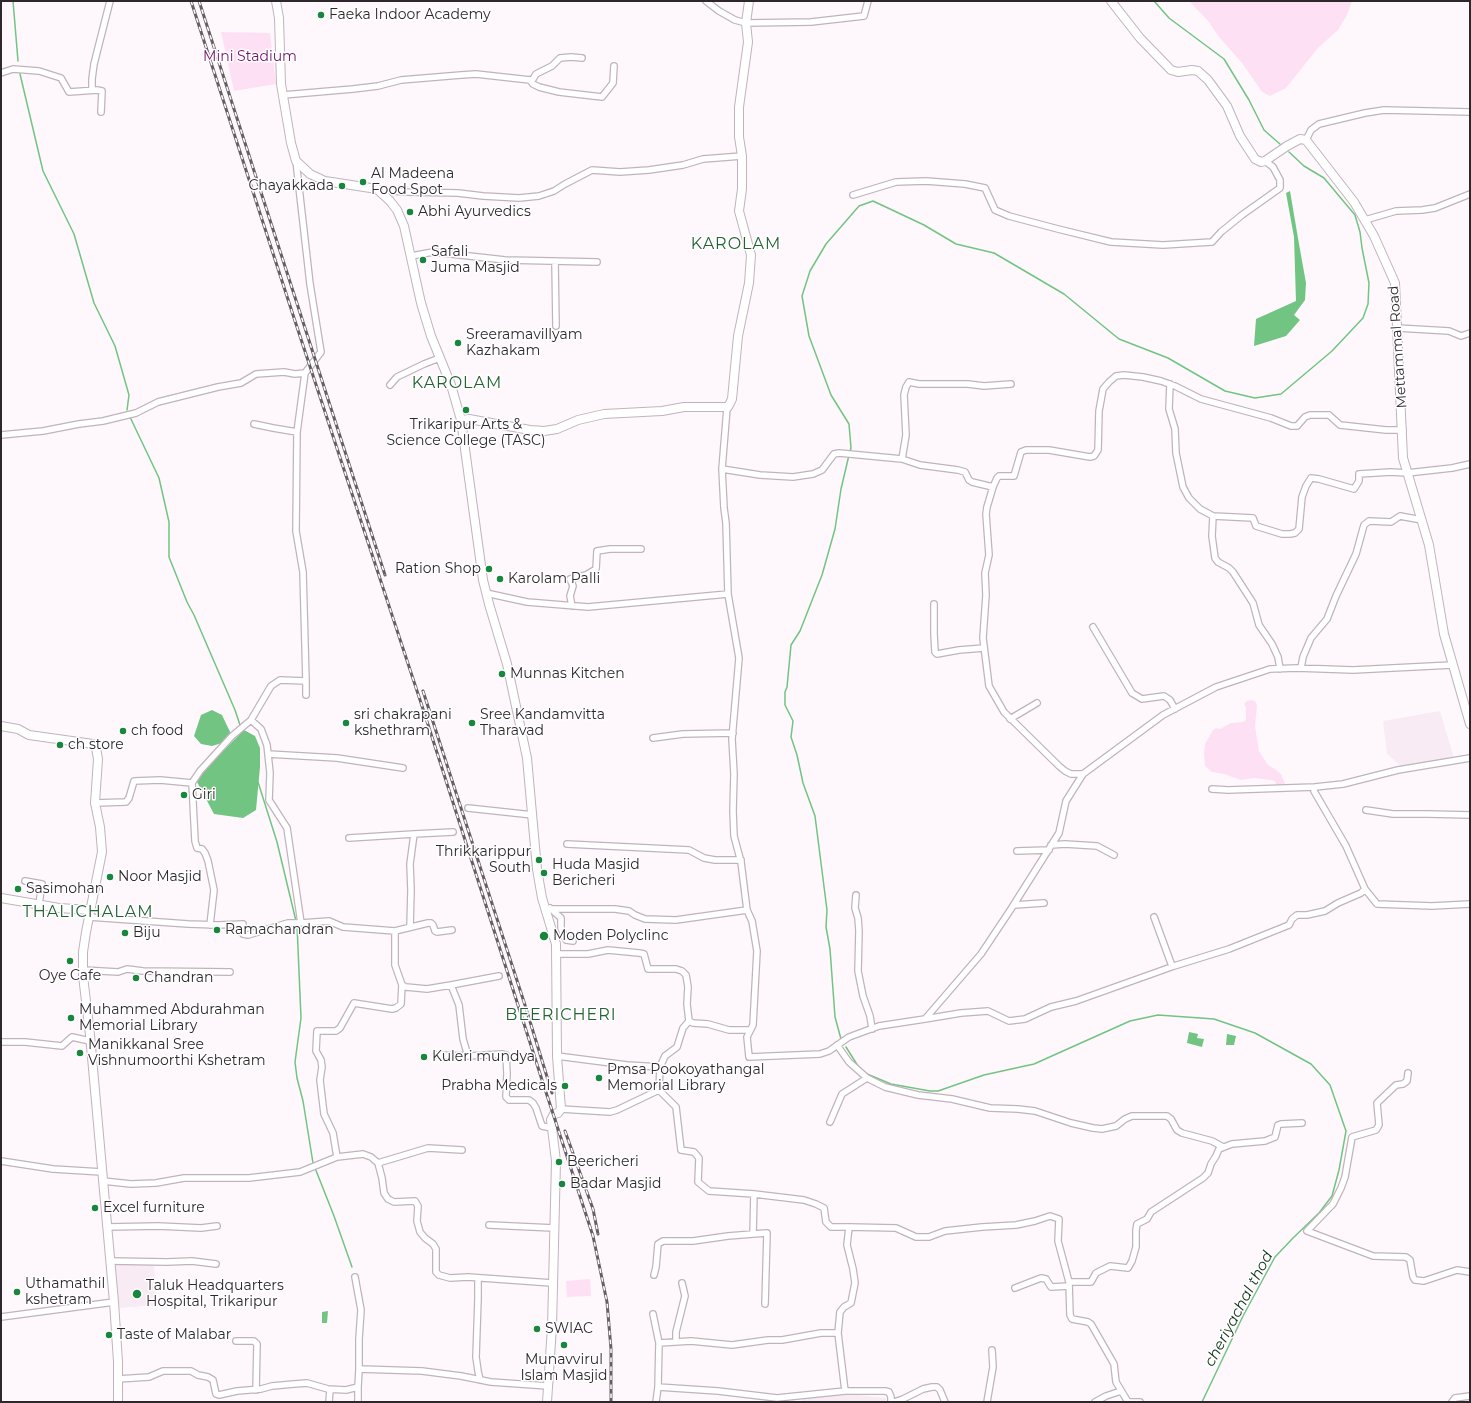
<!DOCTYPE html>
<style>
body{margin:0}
#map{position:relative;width:1471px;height:1403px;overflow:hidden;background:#fef8fd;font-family:Montserrat,sans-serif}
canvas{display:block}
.frame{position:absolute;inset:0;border:2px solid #2e282c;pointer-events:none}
</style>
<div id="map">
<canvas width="1471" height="1403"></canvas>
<div class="frame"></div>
</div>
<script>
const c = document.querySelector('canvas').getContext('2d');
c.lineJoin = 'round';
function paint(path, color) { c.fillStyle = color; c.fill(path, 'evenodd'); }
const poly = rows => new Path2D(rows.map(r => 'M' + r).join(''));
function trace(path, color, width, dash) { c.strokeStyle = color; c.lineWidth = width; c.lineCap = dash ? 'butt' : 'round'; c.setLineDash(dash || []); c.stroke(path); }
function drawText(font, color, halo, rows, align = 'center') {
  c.font = font + ' Montserrat,sans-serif'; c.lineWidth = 3; c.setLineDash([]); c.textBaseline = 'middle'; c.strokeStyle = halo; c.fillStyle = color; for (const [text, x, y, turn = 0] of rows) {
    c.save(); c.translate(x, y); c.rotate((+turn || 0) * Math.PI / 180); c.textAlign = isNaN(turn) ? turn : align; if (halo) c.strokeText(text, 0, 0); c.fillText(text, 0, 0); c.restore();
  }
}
paint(poly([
 [1440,711,1454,758,1402,767,1387,754,1383,721],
 [113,1263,154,1263,157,1305,119,1308],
 [847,1394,886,1398,886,1402,803,1402,802,1398]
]), '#f8ebf4');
paint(poly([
 [1189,1,1352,1,1347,15,1338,30,1318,48,1286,88,1270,96,1262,92,1242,63,1219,37,1209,22],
 [221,32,270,33,276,84,234,91],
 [1252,700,1256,702,1257,706,1255,726,1259,751,1268,765,1275,769,1281,774,1285,784,1284,786,1278,787,1276,785,1275,781,1271,780,1254,778,1241,780,1224,774,1212,772,1205,766,1204,753,1205,744,1213,730,1216,728,1220,729,1231,723,1243,722,1246,720,1246,708,1244,704,1247,701],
 [590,1279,591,1296,567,1297,566,1281]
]), '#fee0f5');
paint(poly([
 [1290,191,1299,244,1306,283,1305,300,1294,315,1300,320,1286,336,1254,346,1256,319,1296,301,1294,237,1286,193],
 [212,710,222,715,231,734,222,743,212,746,201,744,194,736,201,715],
 [244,730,255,736,260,748,260,767,256,810,243,818,214,814,197,782,206,768],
 [1189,1032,1198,1034,1197,1038,1204,1039,1202,1047,1187,1043],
 [1227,1034,1236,1036,1234,1045,1226,1045],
 [328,1311,327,1323,322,1323,322,1312]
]), '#71c482');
trace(poly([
 [13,1,18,61],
 [1154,1,1169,18,1224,59,1249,100,1264,130,1281,145],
 [20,74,43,171,74,234,94,303,115,346,129,395,127,410],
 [130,417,159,478,169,522,169,557,187,602,194,615,235,710,240,725],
 [850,452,851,448,849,424,831,395,809,336,802,296,810,271,826,244,859,206,873,201,924,225,956,244,994,253,1064,294,1119,339,1168,358,1225,391,1255,398,1281,394,1332,351,1363,318,1368,304,1369,283,1362,248,1360,232,1355,215,1324,178,1304,166,1289,152],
 [258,782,277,842,296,921],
 [297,925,301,1018,295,1062,297,1078,303,1101,313,1163],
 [841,1039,835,1017,830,949,826,927,827,910,815,816,803,783,797,755,791,737,793,721,785,705,785,692,787,687,791,645,800,631,822,575,835,529,841,489,849,455],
 [846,1047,858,1066,867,1074,891,1084,930,1091,938,1091,984,1075,1034,1064,1130,1021,1158,1015,1214,1019,1255,1033,1311,1064,1330,1085,1346,1131,1339,1170,1332,1196,1319,1213,1293,1238,1275,1257,1243,1316,1202,1402],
 [315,1168,334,1216,352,1267]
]), '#71c482', 1.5);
const minor = poly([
 [706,1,719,11,735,20,746,23,811,22,864,16,868,1],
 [1,73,13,69,39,71,61,78,69,92,97,90,102,91,101,112],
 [530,80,533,84,539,87,559,92,602,97,613,83,614,66],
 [92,90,92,79,94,64,110,1],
 [283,95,353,89,378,86,401,80,461,75,476,74,530,80,533,79,536,74,552,66,560,58,571,57,582,58],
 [1306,140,1311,130,1319,124,1365,113,1384,110,1470,112],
 [378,190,406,192,458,193,483,196,519,198,539,196,554,191,565,184,592,170,620,172,649,170,683,165,703,159,742,156],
 [853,195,896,182,926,181,965,184,985,188,995,210,1009,216,1058,229,1111,242,1163,245,1212,242,1221,232,1242,215,1280,188,1280,180,1273,167,1265,161],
 [1365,220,1396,211,1422,210,1435,208,1470,194],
 [411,256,433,252,505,260,597,262],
 [555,261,556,326],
 [1397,328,1449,331,1461,336,1470,333],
 [1170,384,1169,409,1175,429,1176,453,1183,487,1189,498,1200,509,1213,516],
 [390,385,397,377,424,364,437,359,441,361],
 [254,424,273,428,297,432],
 [1,435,43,431,79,424,103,421,136,413,158,402,218,387,241,383,256,374,284,372,295,374,305,373],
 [902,459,906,435,904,395,906,387,909,382,919,384,968,384,984,386,1011,384],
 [722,469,760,475,793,477,813,474,822,470,834,454,839,453,902,459,920,465,958,470,965,472,969,480,972,482,993,487,987,507,986,514,989,555,985,573,986,595,983,638,989,686,1004,712,1059,766,1065,771,1071,774,1083,774],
 [993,487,997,478,999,476,1014,476,1021,452,1026,450,1049,450,1090,457,1094,456,1098,450,1099,411,1103,389,1109,382,1116,376,1124,375,1143,377,1161,381,1175,386,1201,399,1271,418,1291,426,1297,426,1305,417,1310,415,1329,415,1340,425,1386,430,1403,430],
 [486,593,527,602,588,607,728,594],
 [934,604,934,634,935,652,937,654,959,650,984,648],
 [572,606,570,596,573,586,570,579,586,575,596,569,597,551,610,549,641,549],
 [1093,627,1132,693,1142,699,1164,696,1170,700,1175,709],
 [1301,668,1303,657,1311,638,1327,619,1336,596,1356,554,1364,525,1369,521,1391,522,1400,516,1422,520],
 [1280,669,1278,657,1272,644,1259,625,1253,603,1233,572,1229,568,1218,562,1215,558,1212,536,1213,516,1253,518,1256,526,1282,534,1290,534,1295,533,1299,529,1302,497,1306,486,1311,478,1319,479,1354,489,1359,481,1359,474,1391,472,1407,473,1452,468,1470,464],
 [306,681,306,695],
 [1010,719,1037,703],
 [251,720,261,729,267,745,270,773,269,800,287,828,301,923,329,921,343,927,395,931,395,965,402,985,406,987,427,989,451,985,459,1005,463,1039,468,1056,502,1054,506,1055,507,1073,506,1097,509,1100,529,1100,533,1103,536,1108,542,1126,552,1128],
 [653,738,683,734,733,733],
 [268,754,337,758,403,768],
 [192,783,195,841,197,848,202,849,205,853,208,861,214,890,210,925],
 [1212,789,1228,790,1315,787],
 [95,803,126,802,129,798,134,781,160,780,192,783,200,771,232,736,251,720,271,686,280,680,306,681,303,572,296,531,297,432,305,373,321,352,310,284,296,161],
 [468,808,533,815],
 [1366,810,1393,814,1428,814,1470,815],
 [349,838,414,834],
 [567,844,689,850,704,858,715,860,741,860],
 [1051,845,1065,844,1097,846,1114,855],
 [1017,851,1049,850],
 [25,881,42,884,39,904],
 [1365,889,1346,846,1314,791,1315,787,1343,784,1398,770,1470,758],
 [856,895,855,908,858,918,859,931,858,971,863,996,870,1016,872,1029],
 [1014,905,1044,903],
 [550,908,561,918,561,928,566,940,573,941],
 [546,909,615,909,629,911,635,915,645,919,676,920,747,910,741,862,734,836,733,811,734,774,732,739,739,658,728,594,726,523,724,508,722,469,727,408],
 [747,910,752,921,757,951,753,1025,747,1037,749,1057,820,1054,829,1051,849,1037,879,1026,925,1019,981,954,1011,909,1059,833,1066,801,1083,774,1163,715,1216,687,1270,669,1297,668,1353,670,1452,665],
 [89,917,188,924,218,925,243,924,243,934,248,935,288,923,301,923],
 [1154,917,1172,966],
 [410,927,411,890,410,864,414,834,453,832],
 [395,931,428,923,431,923,433,925,435,931,437,932,452,930],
 [557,954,588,954,608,950,639,953,644,954,648,969,676,969,682,971,686,975,688,987,687,1004,689,1021],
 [83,970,118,972,127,969,143,971,230,972],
 [451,985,499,976],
 [925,1019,961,1013,988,1011,1009,1021,1025,1019,1051,1007,1076,1001,1174,966,1229,949,1289,925,1292,919,1297,915,1307,915,1325,911,1338,903,1361,893,1365,889,1377,904,1432,906,1470,904],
 [750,1030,729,1030,708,1024,693,1023,689,1021,683,1028,677,1047,665,1056,660,1067,659,1090,676,1107,681,1150,694,1152,699,1158,698,1182,709,1191,754,1194,753,1234,767,1233,765,1304],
 [1,1042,25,1042,62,1046,72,1037,90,1041],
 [837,1045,849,1062,867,1078,885,1087,918,1095,952,1099,990,1108,1018,1109,1035,1111,1071,1123,1093,1128,1102,1129,1116,1126,1125,1119,1132,1116,1167,1116,1171,1119,1177,1130,1182,1133,1212,1141,1223,1147],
 [436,1055,468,1056],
 [557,1056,627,1065,660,1067],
 [1408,1073,1407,1081,1403,1084,1396,1085,1377,1103,1379,1125,1376,1130,1352,1137,1345,1177,1341,1188,1333,1204,1307,1231,1373,1256,1406,1257,1410,1260,1413,1277,1415,1280,1424,1281,1457,1270,1470,1272],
 [561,1109,610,1112,617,1110,659,1090],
 [830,1122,842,1094,867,1078],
 [337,1157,333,1133,324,1114,320,1080,322,1067,321,1060,316,1051,317,1031,336,1031,340,1028,354,1003,392,1009,396,1008,401,1004,402,985],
 [1,1161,53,1169,102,1172],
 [378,1163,428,1148,462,1150],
 [103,1181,131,1184,156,1183,184,1178,249,1178,300,1172,337,1157,363,1154,371,1157,378,1163,382,1178,384,1193,388,1199,394,1202,415,1201,418,1206,417,1221,420,1232,425,1238,433,1244,436,1249,436,1272,439,1275,450,1278,468,1277,552,1283],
 [754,1194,804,1200,816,1204,824,1208,826,1222,831,1227,849,1227,847,1245,853,1269,855,1283,851,1303,844,1307,840,1312,838,1333,845,1391],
 [489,1225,554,1228],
 [107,1227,158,1226,201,1228,217,1226],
 [849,1227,896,1228,916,1237,929,1237,945,1231,982,1227,1016,1225,1035,1221,1050,1216,1059,1219,1058,1241,1069,1282,1070,1315,1072,1319,1088,1322,1091,1324,1114,1364,1116,1382,1128,1402],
 [110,1261,167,1262,192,1261,216,1264],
 [654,1275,656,1267,658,1244,663,1241,693,1241,728,1236,753,1234],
 [355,1277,361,1310,359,1339,359,1369],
 [478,1279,478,1299,476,1357,478,1371,480,1380],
 [1069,1282,1091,1282,1096,1273,1110,1266,1128,1268,1132,1261,1136,1247,1136,1230,1137,1224,1147,1219,1151,1212,1203,1178,1208,1173,1211,1164,1216,1156,1219,1149,1232,1144,1265,1141,1275,1137,1278,1125,1281,1124,1302,1123],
 [1015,1288,1041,1278,1046,1279,1051,1287,1069,1286],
 [653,1314,659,1343,658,1387,718,1391,777,1398,845,1391,885,1391,889,1392,891,1397,891,1402],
 [1,1317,114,1302],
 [236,1341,254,1341,257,1344,256,1390],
 [676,1342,676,1332,685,1296,682,1283],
 [659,1343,691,1341,732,1345,768,1340,782,1340,821,1333,838,1333],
 [118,1379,149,1377,163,1371,191,1371,198,1375,208,1377,213,1380,216,1394,219,1395,237,1391,261,1389,272,1386,294,1384,307,1383,328,1389,346,1390,358,1387,359,1369,422,1371,461,1376,491,1382,548,1386],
 [329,1402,330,1390],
 [358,1402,358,1387],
 [656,1402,658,1387],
 [894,1402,903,1399,923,1389,932,1387,937,1387,940,1390,945,1402],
 [987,1402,993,1367,992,1350],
 [1095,1402,1106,1396,1121,1391],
 [1128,1402,1140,1402],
 [1452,1402,1455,1398,1470,1396]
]);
const secondary = poly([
 [276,1,279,18,281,84,291,143,296,161,310,174,325,181,377,189,390,201,397,210,404,226,421,303,431,336,451,385,461,420,483,580,489,604,507,664,527,758,537,869,542,898,556,944,557,1056,561,1109,558,1113,554,1114,551,1120,556,1161,552,1327,547,1402],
 [1111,1,1140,38,1171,70,1178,72,1192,70,1198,71,1208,80,1227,106,1240,136,1255,159,1261,162,1265,161,1287,146,1300,139,1306,140,1354,202,1374,236,1395,283,1403,458,1429,545,1444,634,1470,724],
 [461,420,469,419,530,430,544,431,557,429,578,420,604,414,662,411,684,407,728,407,732,399,738,336,749,283,751,255,739,211,742,189,742,156,739,137,739,107,748,42,746,23,749,1],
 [1,726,18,729,29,735,93,744,96,748,98,759,95,803,100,827,102,852,86,932,83,952,83,976,90,1035,114,1302,118,1362,118,1402],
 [1,898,59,908,90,910]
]);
trace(minor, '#c1b3bd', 8);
trace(secondary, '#c1b3bd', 10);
trace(minor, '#fff', 5.5);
trace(secondary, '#fff', 8);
const rail = poly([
 [191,1,295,321,423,709,543,1083,593,1236,607,1302,611,1349,611,1402],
 [199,1,385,575],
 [423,691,524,1002,552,1093],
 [565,1131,593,1209,598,1234]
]);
trace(rail, '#655f63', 3);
trace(rail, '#fff', 1.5, [4.5]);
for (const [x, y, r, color] of [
 [321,15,4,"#18863e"],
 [363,182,4,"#18863e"],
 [342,186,4,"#18863e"],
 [410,212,4,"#18863e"],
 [423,260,4,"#18863e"],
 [458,343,4,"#18863e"],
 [466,410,4,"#18863e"],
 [489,569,4,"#18863e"],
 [500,579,4,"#18863e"],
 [502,674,4,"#18863e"],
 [346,723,4,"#18863e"],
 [472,723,4,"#18863e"],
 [123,731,4,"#18863e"],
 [60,745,4,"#18863e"],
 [184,795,4,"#18863e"],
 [539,860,4,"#18863e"],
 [544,873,4,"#18863e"],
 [110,877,4,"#18863e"],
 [18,889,4,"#18863e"],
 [217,930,4,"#18863e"],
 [125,933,4,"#18863e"],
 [544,936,5,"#18863e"],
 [70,961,4,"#18863e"],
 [136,978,4,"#18863e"],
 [71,1018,4,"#18863e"],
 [80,1053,4,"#18863e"],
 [424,1057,4,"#18863e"],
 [599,1078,4,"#18863e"],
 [565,1086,4,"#18863e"],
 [559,1162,4,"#18863e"],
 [562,1184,4,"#18863e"],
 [95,1208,4,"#18863e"],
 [17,1292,4,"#18863e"],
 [137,1294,5,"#18863e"],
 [537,1329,4,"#18863e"],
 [109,1335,4,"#18863e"],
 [564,1345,4,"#18863e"]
]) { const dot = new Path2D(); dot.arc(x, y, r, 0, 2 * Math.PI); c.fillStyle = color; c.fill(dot); trace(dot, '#fff', 1.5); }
drawText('14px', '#2e282c', '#fff', [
 ["Faeka Indoor Academy",329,15],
 ["Al Madeena",371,174],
 ["Food Spot",371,190],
 ["Chayakkada",334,186,"right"],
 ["Abhi Ayurvedics",418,212],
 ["Safali",431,252],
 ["Juma Masjid",431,268],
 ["Sreeramavillyam",466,335],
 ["Kazhakam",466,351],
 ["Trikaripur Arts &",466,425,"center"],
 ["Science College (TASC)",466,441,"center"],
 ["Ration Shop",481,569,"right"],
 ["Karolam Palli",508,579],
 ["Munnas Kitchen",510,674],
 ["sri chakrapani",354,715],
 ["kshethram",354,731],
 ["Sree Kandamvitta",480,715],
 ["Tharavad",480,731],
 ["ch food",131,731],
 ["ch store",68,745],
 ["Giri",192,795],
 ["Thrikkarippur",531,852,"right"],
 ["South",531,868,"right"],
 ["Huda Masjid",552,865],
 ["Bericheri",552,881],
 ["Noor Masjid",118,877],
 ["Sasimohan",26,889],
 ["Ramachandran",225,930],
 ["Biju",133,933],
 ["Moden Polyclinc",553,936],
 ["Oye Cafe",70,976,"center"],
 ["Chandran",144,978],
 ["Muhammed Abdurahman",79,1010],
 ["Memorial Library",79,1026],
 ["Manikkanal Sree",88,1045],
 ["Vishnumoorthi Kshetram",88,1061],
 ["Kuleri mundya",432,1057],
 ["Pmsa Pookoyathangal",607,1070],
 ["Memorial Library",607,1086],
 ["Prabha Medicals",557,1086,"right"],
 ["Beericheri",567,1162],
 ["Badar Masjid",570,1184],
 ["Excel furniture",103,1208],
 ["Uthamathil",25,1284],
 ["kshetram",25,1300],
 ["Taluk Headquarters",146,1286],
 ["Hospital, Trikaripur",146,1302],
 ["SWIAC",545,1329],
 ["Taste of Malabar",117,1335],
 ["Munavvirul",564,1360,"center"],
 ["Islam Masjid",564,1376,"center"]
], 'left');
drawText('14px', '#731364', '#fff', [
 ["Mini Stadium",250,57]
]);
drawText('14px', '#2e282c', '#fff', [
 ["Mettammal Road",1398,347,-94]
]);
drawText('italic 15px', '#0f3218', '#fff', [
 ["cheriyachal thod",1239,1309,-62]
]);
c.letterSpacing = '1px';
drawText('16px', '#226233', '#fff', [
 ["KAROLAM",736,244],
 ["KAROLAM",457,383],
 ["THALICHALAM",88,912],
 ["BEERICHERI",561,1015]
]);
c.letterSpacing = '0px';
</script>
